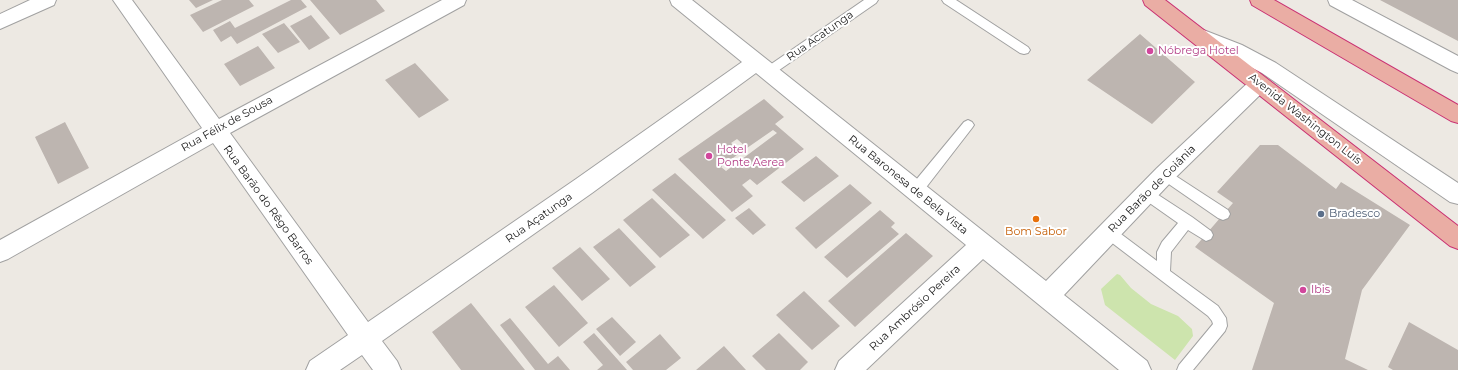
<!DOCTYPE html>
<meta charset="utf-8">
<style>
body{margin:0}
canvas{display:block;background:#ede9e3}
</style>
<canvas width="1458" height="370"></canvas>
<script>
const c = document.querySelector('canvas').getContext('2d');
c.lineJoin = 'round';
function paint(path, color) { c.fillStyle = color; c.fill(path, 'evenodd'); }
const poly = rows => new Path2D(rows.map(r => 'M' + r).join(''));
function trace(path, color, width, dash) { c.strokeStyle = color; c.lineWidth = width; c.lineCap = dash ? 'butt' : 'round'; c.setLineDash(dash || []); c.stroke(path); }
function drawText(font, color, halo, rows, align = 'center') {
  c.font = font + ' Montserrat,sans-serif'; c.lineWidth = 4; c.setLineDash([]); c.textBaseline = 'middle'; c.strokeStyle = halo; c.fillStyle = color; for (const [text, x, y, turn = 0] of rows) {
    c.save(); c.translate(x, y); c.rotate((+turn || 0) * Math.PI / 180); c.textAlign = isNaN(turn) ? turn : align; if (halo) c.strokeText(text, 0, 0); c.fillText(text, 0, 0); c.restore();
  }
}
paint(poly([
 [1117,274,1120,275,1131,288,1151,304,1178,316,1192,329,1193,336,1175,360,1105,305,1101,289]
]), '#cde4ad');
paint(poly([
 [189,0,213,0,196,8],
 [222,0,249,0,254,6,203,32,190,15],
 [291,0,301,0,307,7,237,44,231,36,221,42,213,30,230,21,235,28],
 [310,0,376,0,385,11,340,35],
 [1380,0,1458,0,1458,41],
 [311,15,330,38,309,50,290,26],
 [284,23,300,42,278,53,262,34],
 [1140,34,1195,82,1152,124,1087,80],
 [258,46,275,68,240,86,224,64],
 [415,63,449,100,419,118,385,80],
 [764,99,784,117,775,124,804,149,757,185,750,179,742,185,753,196,732,212,678,159],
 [773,130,777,133,726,171,721,167,741,152,731,143,737,139,747,148],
 [65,122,89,168,58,184,35,137],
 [1260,145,1278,145,1336,189,1341,182,1410,225,1362,290,1345,359,1368,370,1252,370,1274,303,1195,247,1233,203,1217,192],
 [816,156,839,176,804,202,781,182],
 [675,173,726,220,703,239,652,190],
 [850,184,872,203,816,249,795,228],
 [652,198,690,235,660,258,623,220],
 [749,208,766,225,753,235,735,218],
 [880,210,895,223,891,227,899,234,847,278,824,257],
 [619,228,656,267,630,287,593,247],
 [906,233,933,256,855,327,828,301],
 [580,247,610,279,582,301,552,268],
 [554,285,588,323,559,347,525,307],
 [804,291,840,326,812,350,776,315],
 [471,303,525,370,461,370,432,332],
 [612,317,636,342,620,356,596,329],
 [510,318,548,364,558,356,570,370,535,370,500,325],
 [1409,322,1458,350,1458,370,1393,370,1388,367],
 [594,333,627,370,597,370,603,365,583,342],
 [779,333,808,362,800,370,766,370,752,356],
 [660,334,681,358,666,370,633,370,626,362],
 [724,346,746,370,696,370]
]), '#bdb5b0');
const service = poly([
 [864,0,878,0,876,3,772,75,768,76,764,75,762,72,764,69,864,0],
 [942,0,956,0,1028,47,1030,50,1028,53,1024,54,1020,53,944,3,942,0],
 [968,120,972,122,974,125,972,128,921,194,916,195,911,194,909,190,911,186,964,122,968,120],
 [1165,169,1228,210,1230,214,1228,218,1223,220,1218,218,1160,178,1159,174,1160,170,1165,169],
 [1146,187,1192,217,1211,231,1213,235,1211,239,1206,241,1188,230,1171,252,1170,271,1218,306,1226,318,1227,326,1225,331,1193,370,1177,370,1179,365,1213,324,1212,321,1208,316,1103,236,1101,232,1103,228,1108,226,1113,228,1157,261,1157,252,1162,242,1178,223,1141,197,1139,193,1141,189,1146,187]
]);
const minor = poly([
 [30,0,56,0,54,5,0,29,0,14,30,0],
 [113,0,132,0,219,119,442,0,466,0,464,5,230,133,368,322,576,179,742,62,672,5,670,0,692,0,1046,281,1157,168,1252,79,1259,76,1266,79,1269,84,1266,89,1173,180,1064,295,1147,361,1151,370,1119,370,983,259,866,370,835,370,839,361,966,245,756,73,592,193,382,341,397,361,401,370,373,370,362,355,340,370,306,370,310,361,348,335,213,143,8,259,0,262,0,240,202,128,113,0],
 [1328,0,1352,0,1458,56,1458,73,1451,70,1330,5,1328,0],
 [1201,29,1242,45,1276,63,1458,183,1458,204,1450,202,1262,73,1228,55,1194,41,1191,36,1194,31,1201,29]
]);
const trunk = poly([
 [1143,0,1165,0,1458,226,1458,249,1450,246,1145,5,1143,0],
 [1250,0,1274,0,1458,105,1458,123,1451,121,1252,5,1250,0]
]);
trace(service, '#a1a1a1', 2);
trace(minor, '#a1a1a1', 2);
trace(trunk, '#ca3173', 2);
paint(service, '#fff');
paint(minor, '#fff');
paint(trunk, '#eaada4');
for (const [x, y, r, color] of [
 [1150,51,4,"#d1479c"],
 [709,156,4,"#d1479c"],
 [1321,214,4,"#5c6f8a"],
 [1036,219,4,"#e8710a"],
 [1303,290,4,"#d1479c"]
]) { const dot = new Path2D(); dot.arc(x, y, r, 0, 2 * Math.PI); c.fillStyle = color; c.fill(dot); trace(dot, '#fff', 1.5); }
drawText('11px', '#1d1d1d', '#fff', [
 ["Rua Acatunga",820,36,-35],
 ["Avenida Washington Luís",1305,119,38],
 ["Rua Félix de Sousa",227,124,-29],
 ["Rua Baronesa de Bela Vista",908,185,39],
 ["Rua Barão de Goiânia",1152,189,-45],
 ["Rua Barão do Rêgo Barros",268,205,54],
 ["Rua Açatunga",539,218,-35],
 ["Rua Ambrósio Pereira",915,308,-43]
]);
drawText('11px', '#b23c85', '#fff', [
 ["Nóbrega Hotel",1158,51],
 ["Hotel",717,150],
 ["Ponte Aerea",717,163],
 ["Ibis",1311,290]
], 'left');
drawText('11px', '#4e5e75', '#fff', [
 ["Bradesco",1329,214]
], 'left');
drawText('11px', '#c56008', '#fff', [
 ["Bom Sabor",1036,232]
]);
</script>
